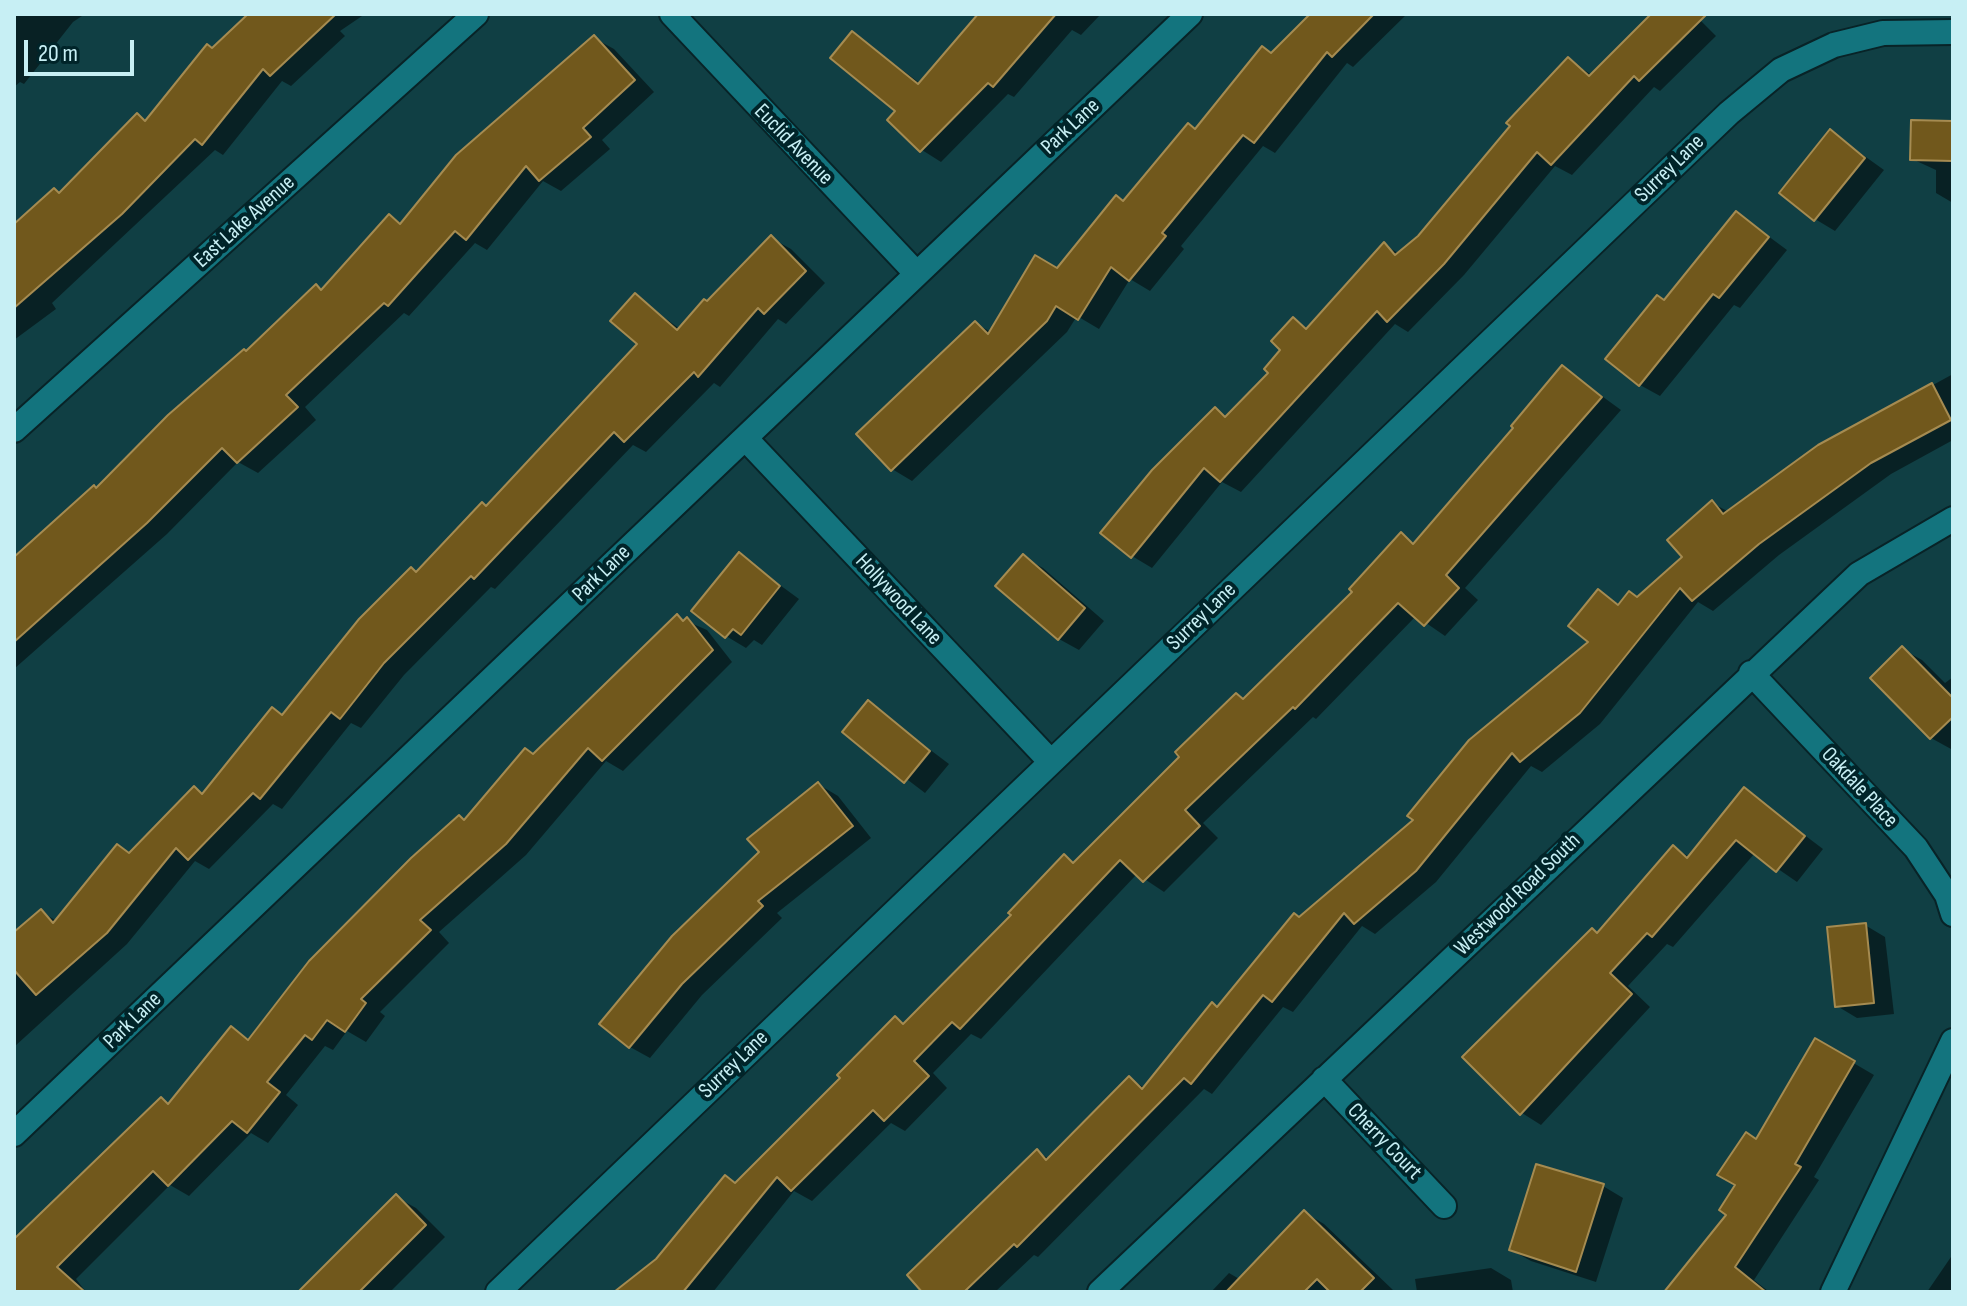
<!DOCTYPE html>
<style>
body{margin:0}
#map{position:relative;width:1967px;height:1306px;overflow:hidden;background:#103f44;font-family:"Sofia Sans Condensed",sans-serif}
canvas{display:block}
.frame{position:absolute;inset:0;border:16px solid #c7eff4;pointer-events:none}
.scale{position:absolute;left:24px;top:40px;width:110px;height:36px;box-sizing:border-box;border:4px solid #c7eff4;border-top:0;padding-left:10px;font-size:24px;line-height:28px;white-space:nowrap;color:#c7eff4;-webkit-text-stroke:6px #002429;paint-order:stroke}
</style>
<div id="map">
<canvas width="1967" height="1306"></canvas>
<div class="frame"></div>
<div class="scale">20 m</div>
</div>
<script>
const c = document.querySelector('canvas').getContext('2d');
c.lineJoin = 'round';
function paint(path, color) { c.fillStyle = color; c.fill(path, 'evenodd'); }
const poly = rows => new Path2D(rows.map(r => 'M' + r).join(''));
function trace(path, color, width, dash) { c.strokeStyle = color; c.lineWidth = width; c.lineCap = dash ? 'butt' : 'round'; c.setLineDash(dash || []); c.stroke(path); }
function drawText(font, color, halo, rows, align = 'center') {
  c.font = font + ' "Sofia Sans Condensed",sans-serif'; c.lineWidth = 8; c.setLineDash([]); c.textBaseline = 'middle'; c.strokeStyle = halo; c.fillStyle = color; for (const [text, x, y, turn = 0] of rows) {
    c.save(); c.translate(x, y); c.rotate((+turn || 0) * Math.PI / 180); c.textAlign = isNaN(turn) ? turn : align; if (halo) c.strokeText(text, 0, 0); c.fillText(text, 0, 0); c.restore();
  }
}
paint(poly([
 [14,14,85,14,73,22,24,84,20,82,14,87],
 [251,14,365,14,340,31,345,36,291,86,282,81,223,155,215,150,52,303,56,309,14,340,14,227,61,194,137,116,147,121],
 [980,14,1101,14,1081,35,1072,30,1014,97,1008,94,941,162,922,150,853,33,921,84],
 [1314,14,1407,14,1353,67,1347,63,1275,153,1263,146,1181,246,1184,249,1150,291,1130,279,1099,329,1077,316,1067,332,912,481,892,469,975,323,991,332],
 [1654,14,1694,14,1716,36,1660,91,1654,87,1572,175,1555,166,1464,275,1408,332,1395,324,1241,492,1222,482,1152,568,1132,556,1215,409,1228,417,1271,373,1293,319,1309,329,1384,245,1400,254,1419,237,1568,60,1592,75],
 [594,38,614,49,654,92,602,140,610,149,561,191,543,181,487,250,475,243,409,316,404,313,305,407,316,420,258,473,238,462,167,534,14,669,14,560,97,489,316,287,323,291,390,216,403,224],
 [1953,123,1953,203,1936,193,1936,170,1912,159],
 [1831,132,1884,170,1835,231,1815,219],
 [1737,213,1787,250,1740,308,1734,305,1660,396,1640,385,1665,302],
 [771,238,791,249,825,283,786,324,778,319,720,387,714,383,646,452,633,445,495,589,491,587,404,675,361,728,351,723,282,809,273,804,209,869,195,861,127,944,14,1047,14,933,41,912,57,921,118,846,131,854,194,789,204,794,273,710,284,716,417,573,488,508,640,344,635,296,680,329],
 [1562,367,1621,410,1465,588,1478,600,1445,636,1416,616,1316,719,1313,717,1203,823,1218,838,1164,892,1137,874,981,1039,971,1034,933,1073,947,1088,905,1131,891,1123,812,1201,794,1191,713,1292,617,1292,657,1261,725,1177,737,1184,843,1078,895,1018,906,1024,1014,915,1064,857,1075,863,1182,757,1236,695,1245,700,1355,592,1401,535,1416,544,1516,428],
 [1953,374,1953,440,1891,474,1779,555,1713,611,1698,602,1600,724,1542,772,1531,766,1436,882,1375,934,1362,926,1293,1012,1283,1007,1212,1094,1204,1089,1038,1257,1034,1255,995,1292,925,1292,1037,1152,1050,1159,1130,1079,1145,1088,1300,918,1416,820,1591,642,1599,592,1620,605,1638,598,1685,557,1712,503,1729,512,1820,447],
 [739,555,799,599,762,645,754,640,746,648,726,636],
 [1023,557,1043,568,1104,621,1079,650,1059,639],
 [677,617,707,630,732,662,623,771,606,761,526,855,439,932,449,943,380,1012,385,1016,366,1042,347,1031,333,1050,325,1046,286,1095,298,1105,268,1143,251,1133,189,1196,170,1185,76,1279,86,1292,14,1292,14,1243,161,1100,170,1105,231,1029,251,1040,460,817,466,821],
 [1902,649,1922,660,1945,683,1953,677,1951,749,1931,738,1873,678],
 [868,703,949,764,925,793,845,732],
 [818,784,838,796,871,838,777,913,782,918,702,995,650,1058,630,1047,761,852],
 [1745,790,1823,849,1797,882,1755,853,1673,947,1667,944,1628,986,1650,1007,1541,1125,1522,1113,1592,930,1599,934,1673,848,1690,857],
 [1865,925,1885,937,1894,1014,1857,1018,1837,1006],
 [1816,1041,1874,1075,1814,1177,1819,1180,1754,1280,1768,1291,1666,1292,1729,1215,1738,1185,1757,1141],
 [1537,1166,1603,1186,1623,1198,1596,1282,1531,1261,1511,1250],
 [396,1197,416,1208,445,1237,390,1292,303,1292],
 [1304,1212,1324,1224,1393,1290,1211,1292,1229,1273,1241,1280],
 [1953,1254,1953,1292,1927,1292],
 [1491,1268,1511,1280,1513,1292,1417,1292,1415,1279]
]), '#0007');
const building = poly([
 [248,14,336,14,270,76,263,69,202,145,195,139,122,214,14,308,14,224,54,188,59,193,137,113,145,121,207,44,212,48,248,14],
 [978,14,1056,14,993,87,988,83,920,152,887,120,895,111,830,58,852,31,918,84,978,14],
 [1310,14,1374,14,1332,57,1327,52,1254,143,1243,135,1162,233,1166,236,1129,281,1111,267,1078,320,1056,306,1047,321,891,471,856,434,975,321,988,334,1035,255,1057,268,1116,195,1123,201,1188,123,1195,129,1262,46,1271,53,1310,14],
 [1651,14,1707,14,1639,81,1634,76,1551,165,1537,152,1444,264,1387,322,1377,311,1220,482,1204,468,1131,558,1100,533,1152,470,1215,407,1225,417,1268,373,1264,369,1280,350,1271,341,1293,317,1306,329,1384,242,1395,255,1418,236,1510,126,1506,123,1568,57,1589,76,1651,14],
 [594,35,635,80,583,128,591,137,539,181,526,166,466,240,455,231,388,306,384,303,286,395,298,407,237,463,222,448,147,523,14,642,14,557,94,485,96,488,168,415,244,349,246,351,316,284,321,290,389,214,400,224,456,155,594,35],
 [1911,120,1953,121,1953,161,1910,160,1911,120],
 [1830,129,1865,158,1814,221,1779,193,1830,129],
 [1736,211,1769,237,1719,298,1713,294,1639,386,1605,359,1657,295,1664,300,1736,211],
 [771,235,806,271,764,314,758,308,698,377,694,372,624,442,614,432,474,579,471,576,384,663,340,719,331,712,260,799,253,793,188,860,176,848,107,933,36,995,14,970,14,932,41,909,53,923,117,844,129,853,194,786,202,794,272,707,282,715,359,619,411,567,416,572,482,502,486,506,637,344,610,321,635,293,677,330,704,299,707,301,771,235],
 [1562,365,1602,397,1446,575,1459,588,1424,626,1398,603,1295,709,1293,707,1185,810,1200,826,1143,882,1120,860,960,1029,952,1022,914,1061,929,1076,884,1121,873,1110,791,1191,777,1177,683,1292,614,1292,656,1259,725,1175,735,1183,840,1078,837,1075,895,1016,903,1024,1011,915,1008,913,1064,854,1073,863,1179,757,1175,752,1236,693,1243,699,1352,592,1349,589,1401,532,1413,544,1513,428,1511,426,1562,365],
 [1932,383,1951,420,1871,463,1759,544,1692,601,1680,588,1580,713,1520,762,1512,753,1416,871,1354,924,1344,913,1272,1002,1263,995,1191,1084,1184,1078,1017,1247,1014,1244,964,1292,922,1292,907,1275,1037,1149,1046,1160,1129,1076,1142,1089,1212,1002,1217,1007,1294,913,1299,917,1413,820,1407,816,1469,740,1588,642,1568,626,1598,589,1618,605,1629,591,1637,597,1682,557,1667,540,1712,500,1723,514,1818,445,1932,383],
 [739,552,780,586,741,635,733,629,725,638,691,611,739,552],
 [1023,554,1085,608,1058,640,995,586,1023,554],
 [677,614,683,621,687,617,713,650,602,761,588,748,506,844,420,920,431,930,361,999,366,1003,345,1032,327,1020,312,1040,305,1035,267,1082,280,1092,247,1133,232,1121,168,1186,153,1171,57,1267,85,1292,14,1292,14,1239,161,1097,168,1104,231,1026,248,1040,309,961,411,858,459,815,464,820,525,748,533,754,677,614],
 [1902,646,1953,698,1953,717,1930,739,1870,678,1902,646],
 [868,700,930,751,904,783,842,732,868,700],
 [818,782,853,826,758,901,763,906,682,984,629,1048,599,1024,672,936,759,852,747,839,818,782],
 [1744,787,1805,836,1776,872,1736,840,1652,937,1647,933,1610,973,1632,994,1520,1115,1462,1057,1592,928,1597,933,1673,845,1687,858,1744,787],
 [1866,923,1874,1003,1835,1007,1827,927,1866,923],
 [1815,1038,1855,1061,1795,1164,1801,1167,1735,1267,1766,1292,1664,1292,1726,1215,1719,1210,1735,1185,1717,1175,1746,1132,1756,1139,1815,1038],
 [1536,1164,1604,1184,1576,1272,1509,1250,1536,1164],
 [396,1194,426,1225,359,1292,298,1292,396,1194],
 [1304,1210,1374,1278,1360,1292,1330,1292,1317,1279,1304,1292,1226,1292,1304,1210]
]);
paint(building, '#71581c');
trace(building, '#a58b51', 2);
const minor = poly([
 [672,14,916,273],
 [14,430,476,14],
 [745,438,1051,762],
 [1751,673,1916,848,1947,895,1953,914],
 [1324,1079,1444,1206],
 [14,1134,1190,14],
 [498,1292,1729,113,1781,70,1834,45,1883,33,1953,32],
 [1100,1292,1859,574,1953,519],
 [1833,1292,1953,1041]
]);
trace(minor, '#082327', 28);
trace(minor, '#13747e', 24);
drawText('22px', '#c7eff4', '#002429', [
 ["Park Lane",1071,127,-43],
 ["Euclid Avenue",793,145,46],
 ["Surrey Lane",1670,169,-44],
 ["East Lake Avenue",245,222,-42],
 ["Park Lane",602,574,-44],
 ["Hollywood Lane",898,600,47],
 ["Surrey Lane",1202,617,-44],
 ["Oakdale Place",1859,788,47],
 ["Westwood Road South",1518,895,-44],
 ["Park Lane",133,1021,-44],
 ["Surrey Lane",734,1065,-44],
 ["Cherry Court",1384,1142,46]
]);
</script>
